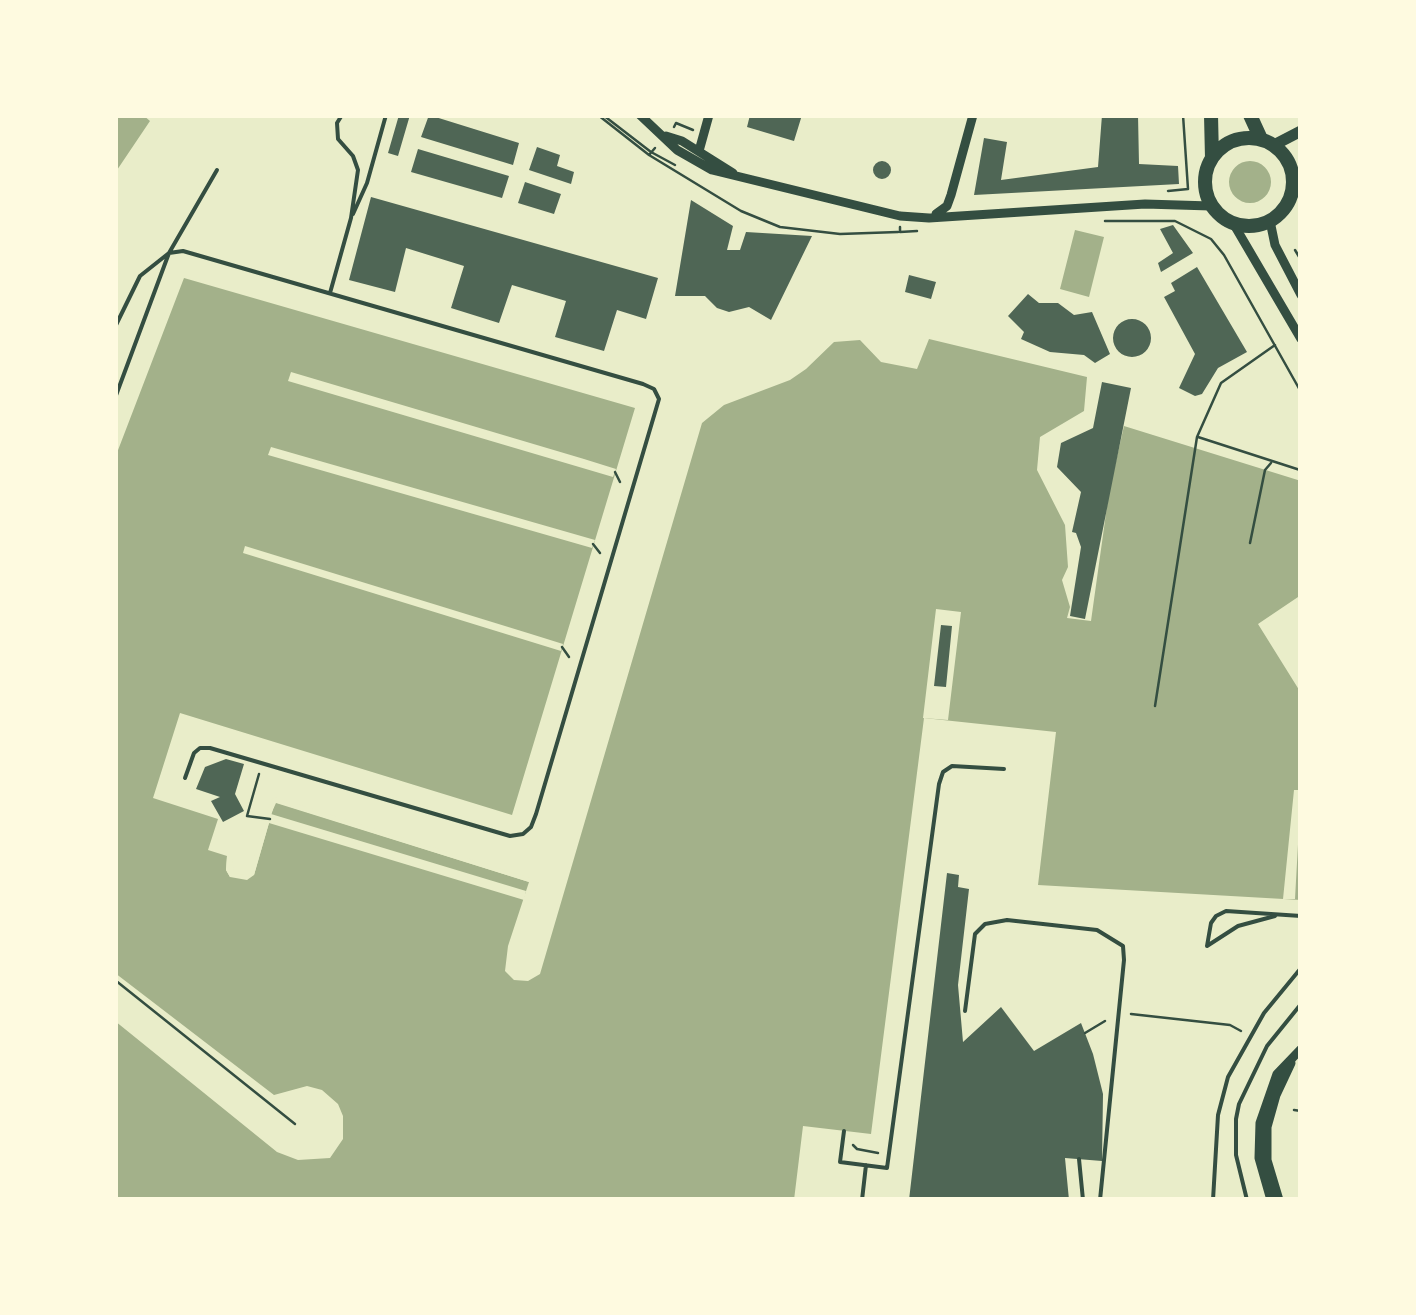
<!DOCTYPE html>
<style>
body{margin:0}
#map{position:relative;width:1416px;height:1315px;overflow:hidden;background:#e9edc9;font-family:"Source Sans 3",sans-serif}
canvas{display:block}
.frame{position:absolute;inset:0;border:118px solid #fefae0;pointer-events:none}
</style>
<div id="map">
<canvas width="1416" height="1315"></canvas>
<div class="frame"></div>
</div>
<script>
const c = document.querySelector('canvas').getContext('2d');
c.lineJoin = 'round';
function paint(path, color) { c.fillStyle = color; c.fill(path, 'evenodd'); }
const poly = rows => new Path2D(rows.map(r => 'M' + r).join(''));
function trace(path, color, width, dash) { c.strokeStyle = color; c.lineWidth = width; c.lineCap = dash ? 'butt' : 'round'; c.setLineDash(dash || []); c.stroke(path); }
paint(poly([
 [115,115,143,115,150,121,115,173],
 '1229 182a21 21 0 1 1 42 0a21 21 0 1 1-42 0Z',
 [1075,230,1104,237,1089,297,1060,289],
 [184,278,635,408,512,815,180,713,153,798,218,819,208,850,227,856,226,870,230,877,254,875,275,802,529,882,508,946,505,971,514,980,528,981,540,974,702,423,724,405,790,380,806,369,834,342,860,340,881,362,917,369,929,339,1087,377,1084,411,1040,437,1037,470,1065,525,1068,567,1062,580,1070,607,1067,618,1091,621,1109,492,1124,426,1301,481,1301,900,1038,885,1056,732,924,718,871,1134,803,1126,794,1200,115,1200,115,458]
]), '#a3b18a');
paint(poly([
 [291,372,584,459,616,469,613,477,288,381],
 [271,447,595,540,592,548,268,455],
 [245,546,531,634,563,644,561,651,243,553],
 [1301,595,1301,693,1258,624],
 [936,609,961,612,948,720,923,718],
 [1294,790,1301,790,1295,899,1283,899],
 [275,797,530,878,529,882,276,803,271,814,526,891,524,900,269,823,254,875,247,880,230,877,226,870,227,856,232,857,234,873,245,875,250,872,266,813,271,800],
 [115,973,274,1095,307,1086,322,1090,338,1104,343,1116,343,1139,330,1158,298,1160,277,1152,115,1021]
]), '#e9edc9');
paint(poly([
 [399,115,410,115,398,156,388,153],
 [429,115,519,143,513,165,421,137],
 [750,115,802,115,794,141,747,127],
 [1102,115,1138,115,1139,164,1178,166,1179,184,974,195,984,138,1007,142,1001,180,1098,167],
 [537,147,560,155,557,166,574,172,571,184,529,170],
 [418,149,509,176,502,198,411,172],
 '873 170a9 9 0 1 1 18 0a9 9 0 1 1-18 0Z',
 [525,182,561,194,554,214,518,203],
 [371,197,658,278,646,319,617,310,604,351,555,337,566,301,512,285,499,323,451,308,464,266,406,248,395,292,349,280],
 [691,200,733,226,727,250,740,250,746,232,812,236,771,320,749,307,729,312,717,308,705,296,675,296],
 [1173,225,1193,253,1161,272,1158,263,1173,253,1160,229],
 [1197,267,1247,352,1218,368,1202,394,1195,396,1179,388,1195,354,1164,297,1175,291,1171,283],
 [909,275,936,282,931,299,905,292],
 [1028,294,1039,303,1058,303,1074,315,1092,312,1110,354,1095,363,1084,355,1050,352,1021,339,1024,332,1008,316],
 '1113 338a19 19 0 1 1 38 0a19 19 0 1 1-38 0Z',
 [1102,382,1131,388,1085,619,1070,616,1081,547,1076,533,1072,532,1081,492,1057,467,1061,443,1093,428],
 [941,625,952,626,946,687,934,686],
 [226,759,244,764,235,794,244,811,223,822,211,801,220,797,196,789,205,767],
 [947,873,959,875,958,887,969,889,958,985,963,1042,1001,1007,1034,1051,1081,1023,1093,1054,1103,1094,1102,1161,1065,1158,1069,1200,909,1200]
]), '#4f6655');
trace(poly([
 [598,115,649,155,655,148],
 [603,115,651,152,675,165],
 [674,127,676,123,693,130],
 [649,155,741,211,780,227,840,234,898,232],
 [1168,191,1188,189,1183,115],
 [1105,221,1175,221,1211,239,1224,255,1301,392],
 [900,227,900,232,917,231],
 [1295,250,1301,260],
 [1198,437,1300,470],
 [615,472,620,482],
 [1250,543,1265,470,1271,463],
 [593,544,600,553],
 [562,647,569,657],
 [1155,706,1197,437,1221,383,1275,345],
 [259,774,247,816,270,819],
 [115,980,295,1124],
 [1131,1014,1230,1025,1241,1031],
 [1085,1033,1105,1021],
 [1294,1110,1301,1111],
 [853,1145,857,1149,878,1153]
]), '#344e41', 2.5);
trace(poly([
 [353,214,367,183,386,115],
 [330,293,351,218,358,170,353,156,338,139,337,123,342,115],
 [115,327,140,276,169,253,183,251,643,384,654,389,659,399,536,814,531,827,523,834,510,836,210,748,200,748,194,753,185,778],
 [115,398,169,253,217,170],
 [1207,946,1211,923,1216,916,1226,911,1301,916],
 [1207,946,1238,926,1275,916],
 [965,1011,975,934,985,924,1007,920,1097,930,1123,946,1124,960,1100,1200],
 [844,1131,840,1162,887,1168,939,784,943,772,952,766,1004,769],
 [1079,1159,1083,1200],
 [862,1200,866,1165],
 [1213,1200,1218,1115,1228,1077,1264,1013,1301,968],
 [1247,1200,1236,1155,1236,1119,1239,1104,1267,1046,1301,1004]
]), '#344e41', 4);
trace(poly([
 [640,115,677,150,712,170,900,216,929,218,1145,204,1211,206],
 [666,136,682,141,733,173],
 [699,151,709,115],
 [936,214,947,206,951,195,973,115],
 [1270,221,1275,245,1301,295],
 [1233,223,1301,339],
 [1271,1200,1259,1158,1260,1123,1277,1074,1301,1049],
 [1279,1200,1267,1160,1267,1127,1276,1095,1291,1063]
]), '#344e41', 9);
trace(poly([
 [1274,145,1301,131],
 [1292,195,1301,187]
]), '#344e41', 11);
trace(poly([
 [1211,115,1212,158],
 [1250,115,1261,139],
 '1205 182a44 44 0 1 1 88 0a44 44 0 1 1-88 0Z'
]), '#344e41', 14);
</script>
